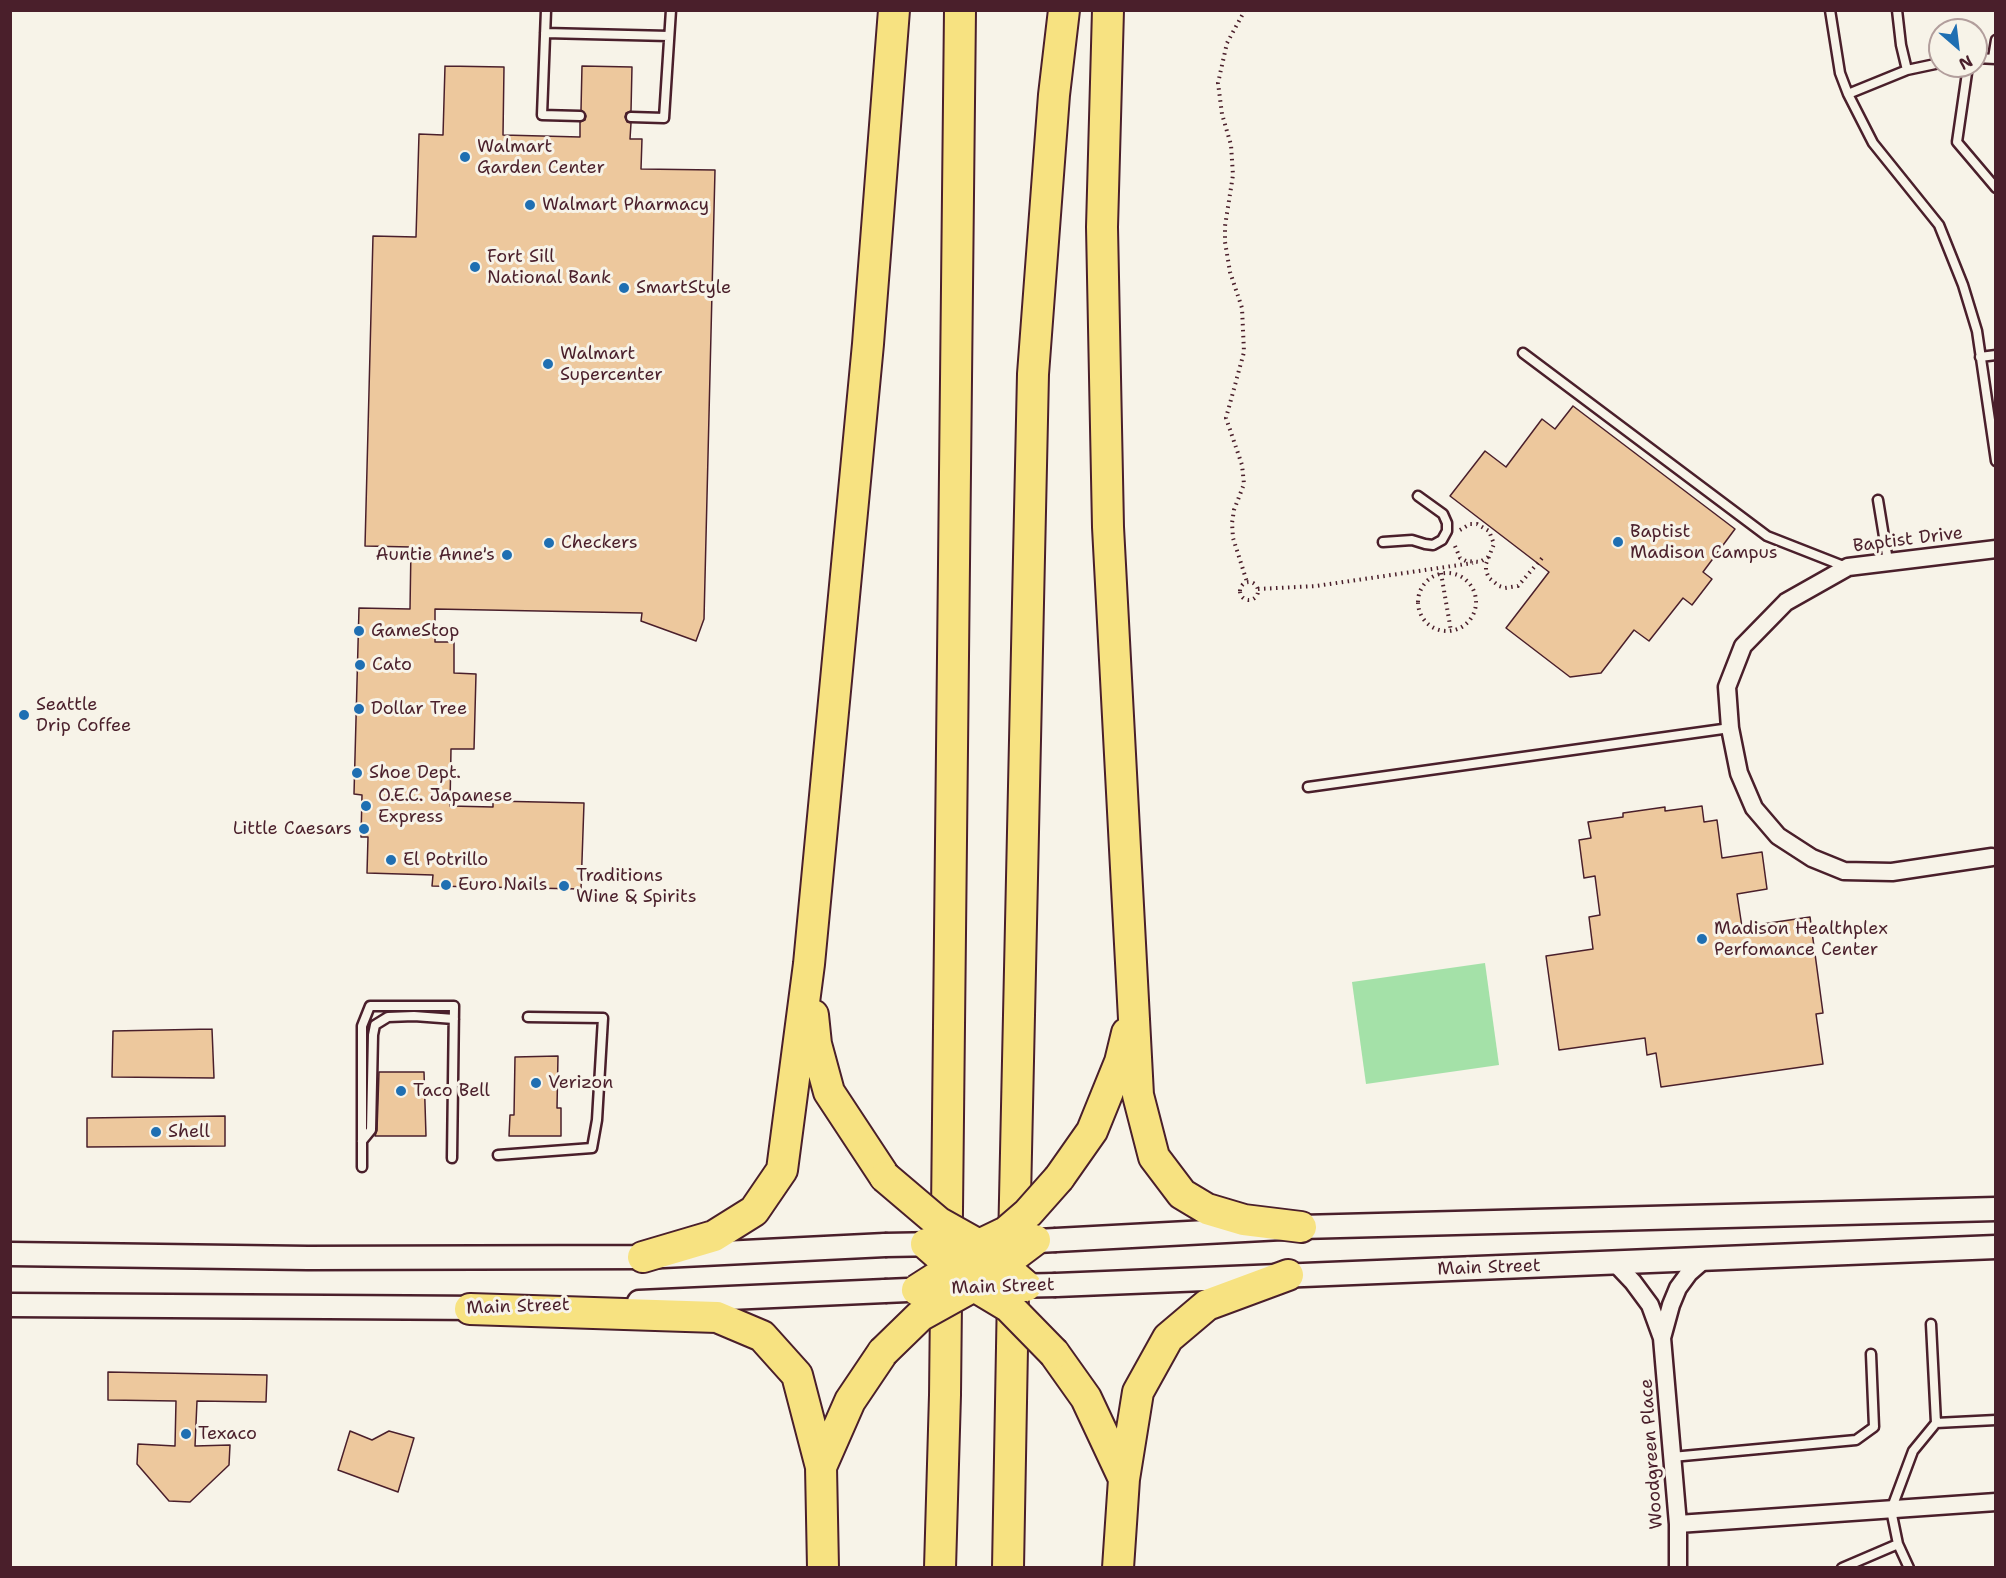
<!DOCTYPE html>
<style>
body{margin:0}
#map{position:relative;width:2006px;height:1578px;overflow:hidden;background:#f7f3e8;font-family:"Shantell Sans",sans-serif}
canvas{display:block}
.frame{position:absolute;inset:0;border:12px solid #4a1f2b;pointer-events:none}
.north{position:absolute;left:1928px;top:18px;width:60px;height:60px;box-sizing:border-box;background:#f7f3e8;border:2px solid #b29e9c;border-radius:50%;rotate:152deg;font-size:16px;font-weight:700;line-height:24px;text-align:center;color:#4a1f2b}
.north::after{content:'';display:block;margin:auto;width:21px;height:27px;background:#1f6fb2;clip-path:polygon(50% 0,100% 100%,50% 72%,0 100%)}
</style>
<div id="map">
<canvas width="2006" height="1578"></canvas>
<div class="frame"></div>
<div class="north">N</div>
</div>
<script>
const c = document.querySelector('canvas').getContext('2d');
c.lineJoin = 'round';
function paint(path, color) { c.fillStyle = color; c.fill(path, 'evenodd'); }
const poly = rows => new Path2D(rows.map(r => 'M' + r).join(''));
function trace(path, color, width, dash) { c.strokeStyle = color; c.lineWidth = width; c.lineCap = dash ? 'butt' : 'round'; c.setLineDash(dash || []); c.stroke(path); }
function drawText(font, color, halo, rows, align = 'center') {
  c.font = font + ' "Shantell Sans",sans-serif'; c.lineWidth = 6; c.setLineDash([]); c.textBaseline = 'middle'; c.strokeStyle = halo; c.fillStyle = color; for (const [text, x, y, turn = 0] of rows) {
    c.save(); c.translate(x, y); c.rotate((+turn || 0) * Math.PI / 180); c.textAlign = isNaN(turn) ? turn : align; if (halo) c.strokeText(text, 0, 0); c.fillText(text, 0, 0); c.restore();
  }
}
paint(poly([
 [1485,963,1499,1065,1366,1084,1352,982]
]), '#a4e1a8');
const building = poly([
 [445,66,504,67,503,135,580,137,580,122,585,120,586,116,581,110,582,66,632,67,631,111,626,113,625,117,627,122,631,123,630,139,642,139,641,169,715,170,704,619,696,641,641,621,642,613,435,609,435,642,454,642,454,673,476,674,474,749,451,749,450,806,493,807,493,801,584,803,581,889,432,886,433,875,367,873,368,837,361,837,362,795,354,794,359,608,410,609,411,547,365,546,373,236,416,237,419,134,443,135,445,66],
 [1573,406,1735,529,1703,572,1712,579,1692,605,1683,598,1649,641,1634,630,1601,673,1570,677,1506,628,1549,572,1450,496,1485,451,1506,467,1542,419,1555,429,1573,406],
 [1702,806,1704,822,1717,820,1722,858,1762,852,1767,889,1737,894,1742,927,1810,917,1823,1013,1816,1014,1823,1064,1661,1087,1656,1053,1647,1055,1645,1038,1559,1050,1546,956,1593,949,1589,917,1600,915,1595,876,1584,878,1579,840,1591,838,1588,822,1623,817,1623,813,1665,807,1665,811,1702,806],
 [212,1029,214,1078,112,1077,113,1031,212,1029],
 [558,1056,557,1108,561,1108,561,1136,509,1136,510,1115,514,1115,515,1057,558,1056],
 [379,1072,424,1072,426,1136,375,1136,377,1130,379,1072],
 [225,1116,225,1146,87,1147,87,1118,225,1116],
 [108,1372,267,1375,266,1402,197,1401,195,1446,230,1445,229,1465,190,1502,169,1501,137,1464,138,1444,175,1446,176,1401,108,1400,108,1372],
 [350,1431,372,1440,389,1431,414,1438,398,1492,338,1470,350,1431]
]);
paint(building, '#edc89d');
trace(building, '#4a1f2b', 1.5);
const service = poly([
 [546,10,542,115,580,116],
 [1830,10,1840,73,1848,94,1873,143,1939,225,1963,285,1977,331,1996,461],
 [1897,10,1901,45,1907,70],
 [545,33,669,36],
 [1976,58,1996,59],
 [1993,58,1996,40],
 [1968,66,1957,142,1996,188],
 [1848,94,1907,70,1940,63],
 [631,117,664,118,671,10],
 [1523,353,1767,536,1846,567],
 [1980,357,1996,355],
 [1878,500,1888,561],
 [1383,542,1412,540,1425,544,1433,545,1442,540,1447,531,1447,523,1443,514,1418,496],
 [1308,787,1730,728],
 [362,1141,371,1130,373,1035,375,1025,388,1017,414,1016,454,1019],
 [498,1155,592,1148,597,1120,603,1018,528,1017],
 [362,1167,362,1026,370,1006,454,1006,452,1158],
 [1936,1423,1996,1420],
 [1672,1457,1856,1440,1874,1427,1871,1354],
 [1842,1568,1898,1544],
 [1909,1568,1898,1544,1891,1510,1913,1451,1936,1423,1931,1324]
]);
const minor = poly([
 [1992,857,1892,872,1844,871,1812,858,1778,836,1754,808,1739,773,1730,728,1727,687,1743,646,1786,602,1848,567,1996,549],
 [1615,1263,1633,1282,1650,1305,1662,1338,1678,1524,1678,1568],
 [1662,1338,1671,1305,1678,1288,1689,1273,1705,1259],
 [1678,1524,1996,1502]
]);
const secondary = poly([
 [1056,1240,1301,1227,1996,1209],
 [10,1254,308,1258,643,1257,885,1245],
 [1056,1285,1996,1247],
 [639,1302,885,1291],
 [10,1305,486,1308]
]);
const motorway = poly([
 [1108,10,1102,227,1108,527,1138,1095,1154,1157,1182,1194,1207,1209,1244,1220,1301,1227],
 [813,1015,816,1044,829,1092,885,1177],
 [1059,1178,1092,1131,1120,1062,1127,1033],
 [1014,1244,1033,374,1054,95,1064,10],
 [643,1257,714,1236,754,1211,782,1170,809,964,868,344,894,10],
 [470,1309,717,1317,762,1336,797,1375,821,1467,823,1568],
 [1054,1353,1086,1398,1124,1479],
 [821,1467,850,1401,883,1352],
 [940,1568,945,1395,960,10],
 [1008,1568,1013,1292],
 [1118,1568,1124,1479,1138,1392,1168,1338,1207,1305,1288,1275]
]);
trace(service, '#4a1f2b', 13);
trace(minor, '#4a1f2b', 21);
trace(secondary, '#4a1f2b', 27);
trace(motorway, '#4a1f2b', 34);
trace(poly([
 [1245,10,1227,43,1218,83,1222,114,1231,145,1233,175,1225,226,1225,242,1230,272,1242,308,1244,352,1226,418,1242,465,1244,484,1234,510,1232,523,1233,538,1247,582],
 [1460,530,1470,524,1477,524,1489,531,1494,544,1486,564,1486,571,1489,578,1499,586,1505,588,1518,586,1543,557],
 [1455,546,1460,558,1466,561,1480,562,1488,557],
 '1418 602a29 29 0 1 1 58 0a29 29 0 1 1-58 0Z',
 [1441,573,1451,631],
 '1240 591a9 9 0 1 1 18 0a9 9 0 1 1-18 0Z',
 [1258,589,1316,586,1473,563]
]), '#4a1f2b', 4, [1.5, 4.5]);
trace(service, '#f7f3e8', 8);
trace(minor, '#f7f3e8', 16);
trace(secondary, '#f7f3e8', 22);
trace(motorway, '#f7e281', 30);
const secondaryBridge = poly([
 [1019,1242,1056,1240],
 [885,1245,941,1244],
 [1009,1286,1056,1285],
 [885,1291,931,1289]
]);
const motorwayBridge = poly([
 [885,1177,938,1222,979,1245,1026,1286],
 [926,1244,974,1286,1009,1307,1054,1353],
 [917,1290,953,1267,979,1245,1006,1232,1028,1213,1059,1178],
 [883,1352,920,1316,974,1286,1035,1240]
]);
trace(secondaryBridge, '#4a1f2b', 27, []);
trace(motorwayBridge, '#4a1f2b', 34, []);
trace(secondaryBridge, '#f7f3e8', 22);
trace(motorwayBridge, '#f7e281', 30);
for (const [x, y, r, color] of [
 [465,157,6,"#1f6fb2"],
 [530,205,6,"#1f6fb2"],
 [475,267,6,"#1f6fb2"],
 [624,288,6,"#1f6fb2"],
 [548,364,6,"#1f6fb2"],
 [1618,542,6,"#1f6fb2"],
 [549,543,6,"#1f6fb2"],
 [507,555,6,"#1f6fb2"],
 [359,631,6,"#1f6fb2"],
 [360,665,6,"#1f6fb2"],
 [359,709,6,"#1f6fb2"],
 [24,715,6,"#1f6fb2"],
 [357,773,6,"#1f6fb2"],
 [366,806,6,"#1f6fb2"],
 [364,829,6,"#1f6fb2"],
 [391,860,6,"#1f6fb2"],
 [446,885,6,"#1f6fb2"],
 [564,886,6,"#1f6fb2"],
 [1702,939,6,"#1f6fb2"],
 [536,1083,6,"#1f6fb2"],
 [401,1091,6,"#1f6fb2"],
 [156,1132,6,"#1f6fb2"],
 [186,1434,6,"#1f6fb2"]
]) { const dot = new Path2D(); dot.arc(x, y, r, 0, 2 * Math.PI); c.fillStyle = color; c.fill(dot); trace(dot, '#f7f3e8', 2); }
drawText('18px', '#4a1f2b', '#f7f3e8', [
 ["Walmart",477,147],
 ["Garden Center",477,168],
 ["Walmart Pharmacy",542,205],
 ["Fort Sill",487,257],
 ["National Bank",487,278],
 ["SmartStyle",636,288],
 ["Walmart",560,354],
 ["Supercenter",560,375],
 ["Baptist",1630,532],
 ["Madison Campus",1630,553],
 ["Checkers",561,543],
 ["Auntie Anne's",495,555,"right"],
 ["GameStop",371,631],
 ["Cato",372,665],
 ["Seattle",36,705],
 ["Drip Coffee",36,726],
 ["Dollar Tree",371,709],
 ["Shoe Dept.",369,773],
 ["O.E.C. Japanese",378,796],
 ["Express",378,817],
 ["Little Caesars",352,829,"right"],
 ["El Potrillo",403,860],
 ["Traditions",576,876],
 ["Wine & Spirits",576,897],
 ["Euro Nails",458,885],
 ["Madison Healthplex",1714,929],
 ["Perfomance Center",1714,950],
 ["Verizon",548,1083],
 ["Taco Bell",413,1091],
 ["Shell",168,1132],
 ["Texaco",198,1434]
], 'left');
drawText('18px', '#4a1f2b', '#f7f3e8', [
 ["Baptist Drive",1908,540,-7],
 ["Main Street",1489,1268,-2],
 ["Main Street",1003,1287,-2],
 ["Main Street",518,1307,-2],
 ["Woodgreen Place",1652,1454,-94]
]);
</script>
